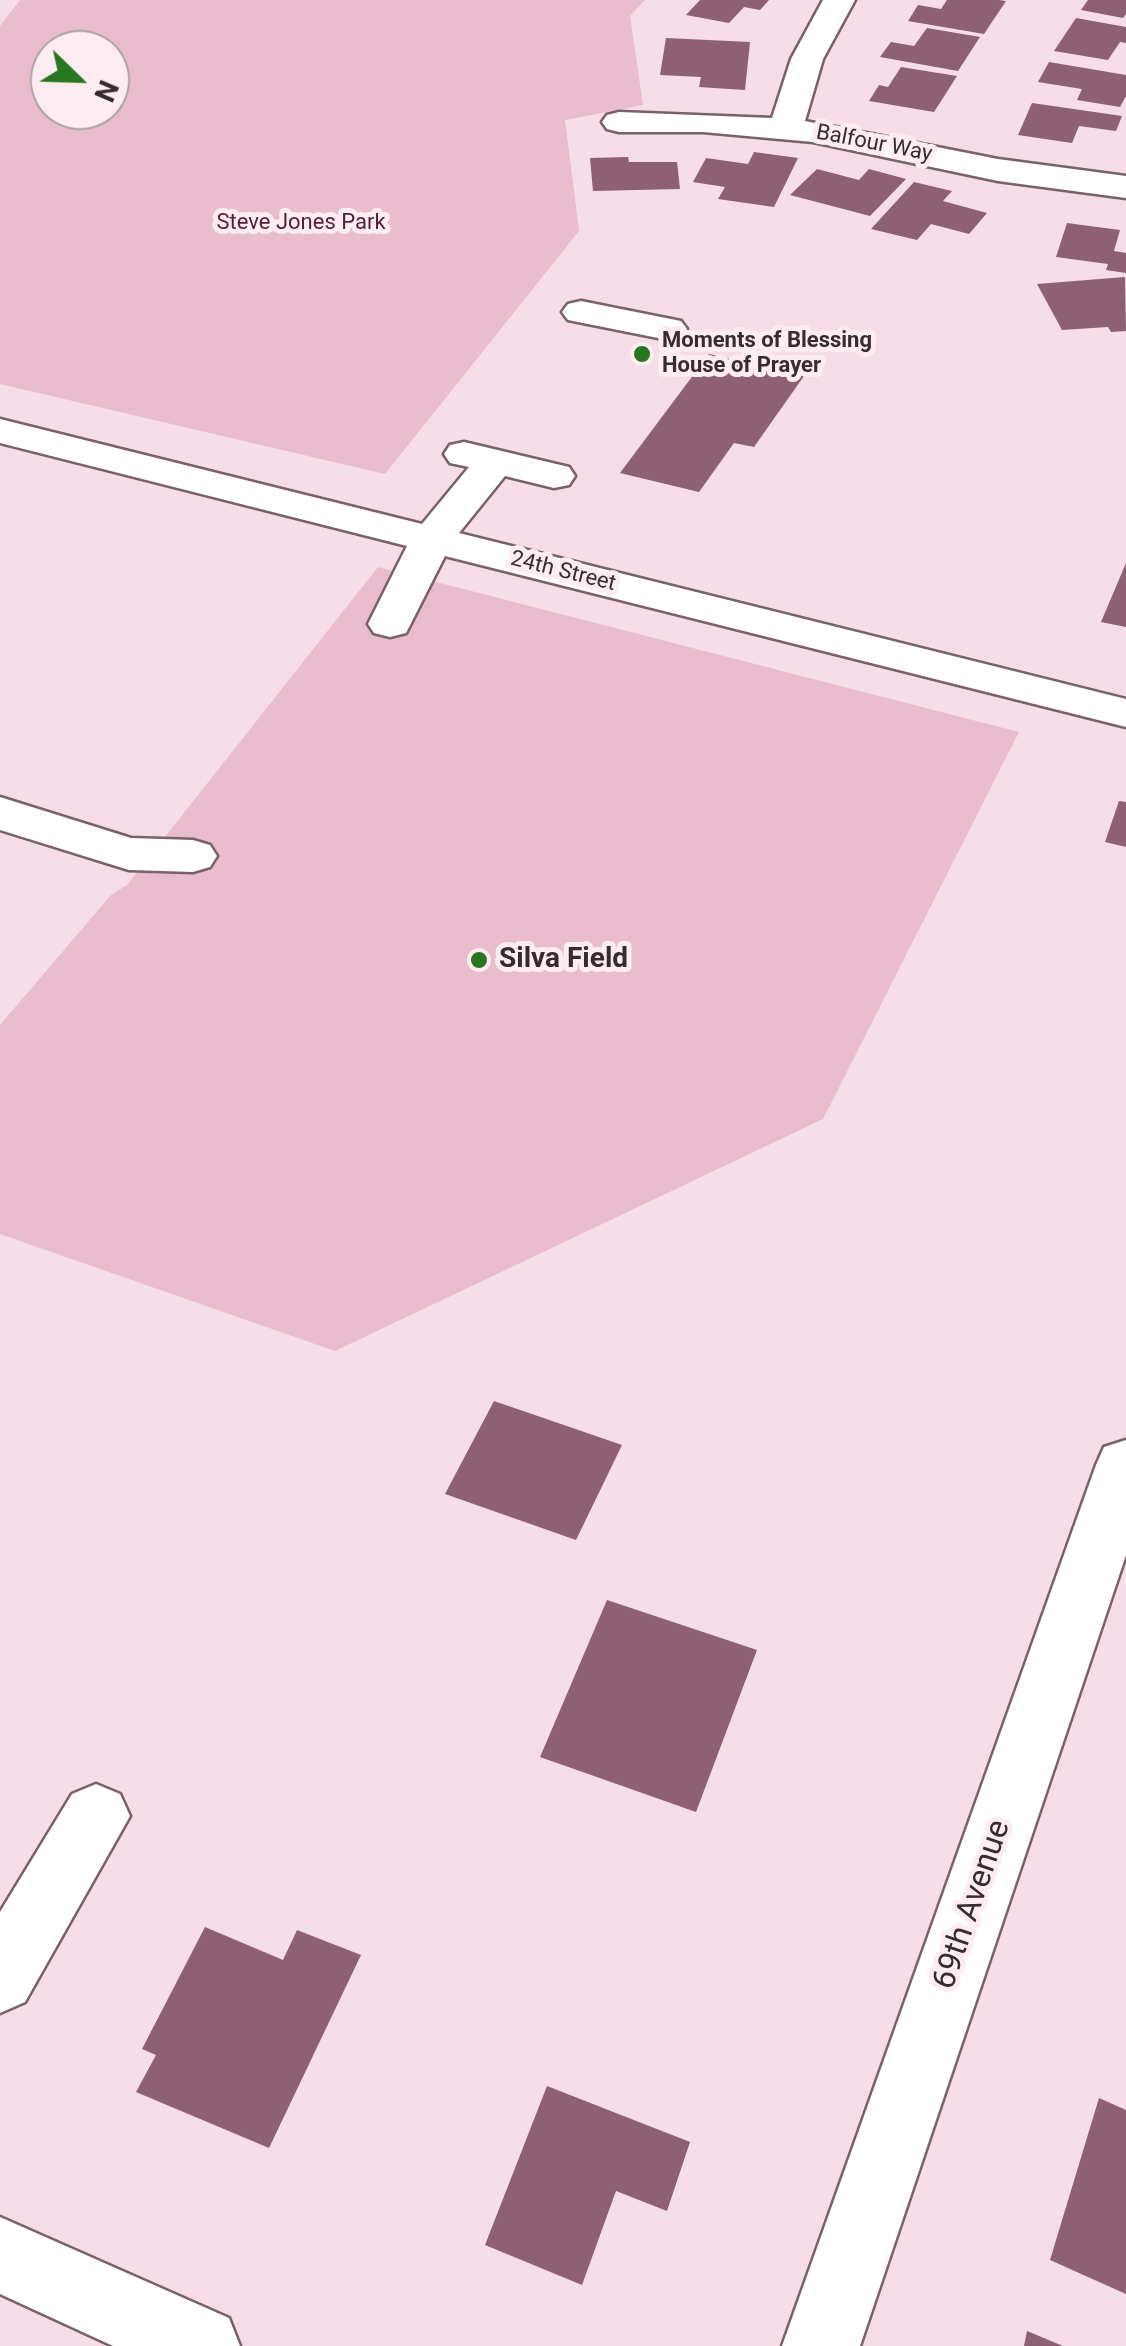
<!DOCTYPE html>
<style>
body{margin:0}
#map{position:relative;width:1126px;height:2346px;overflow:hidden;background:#f7dde7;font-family:Roboto,sans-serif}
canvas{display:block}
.north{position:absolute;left:30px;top:30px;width:100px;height:100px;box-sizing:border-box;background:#fdedf3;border:2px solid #ada0a5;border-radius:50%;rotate:113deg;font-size:28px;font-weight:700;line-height:40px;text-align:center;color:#362c30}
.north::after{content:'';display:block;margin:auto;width:35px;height:45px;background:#277720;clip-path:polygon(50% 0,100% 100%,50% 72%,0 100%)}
</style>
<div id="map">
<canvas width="1126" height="2346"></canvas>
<div class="north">N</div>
</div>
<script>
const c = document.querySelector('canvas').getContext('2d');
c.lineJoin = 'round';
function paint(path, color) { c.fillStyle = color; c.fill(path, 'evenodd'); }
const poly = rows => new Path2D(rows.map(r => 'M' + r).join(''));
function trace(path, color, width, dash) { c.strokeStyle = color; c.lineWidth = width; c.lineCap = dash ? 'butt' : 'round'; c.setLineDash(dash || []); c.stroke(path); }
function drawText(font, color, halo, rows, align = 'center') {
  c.font = font + ' Roboto,sans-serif'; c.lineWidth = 10; c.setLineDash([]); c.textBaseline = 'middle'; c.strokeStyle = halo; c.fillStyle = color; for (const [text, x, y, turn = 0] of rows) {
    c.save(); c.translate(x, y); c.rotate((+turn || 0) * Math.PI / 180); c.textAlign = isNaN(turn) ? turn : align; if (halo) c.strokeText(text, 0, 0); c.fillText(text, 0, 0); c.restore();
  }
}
paint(poly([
 [20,0,645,0,630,16,643,105,565,120,579,231,385,474,0,384,0,26],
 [110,50,110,110,50,110,50,50],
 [378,567,1019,732,823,1119,335,1351,0,1234,0,1025,111,895,127,885]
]), '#e9bcce');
paint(poly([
 [700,0,769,0,760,10,744,7,729,23,686,15],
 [947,0,999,0,1006,1,984,34,908,21,918,5,941,9],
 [1088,0,1126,0,1126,14,1123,18,1081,10],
 [1076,18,1126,27,1126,43,1120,42,1108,60,1054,51],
 [927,28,980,37,958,71,880,57,891,42,914,46],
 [666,38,750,42,745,90,699,87,701,77,660,75],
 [1049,62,1126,75,1126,96,1120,107,1077,100,1082,89,1038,82],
 [901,67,957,76,934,112,869,101,879,85,888,87],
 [1032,103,1122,116,1116,131,1079,126,1072,143,1018,135],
 [754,152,798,158,774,207,718,199,725,187,693,182,706,158,748,164],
 [628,157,629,162,677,162,680,189,593,191,590,158],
 [817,169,859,180,869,169,906,179,870,216,790,195],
 [914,182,952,191,943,201,987,213,969,234,931,224,917,240,871,229],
 [1067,223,1120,230,1114,251,1126,253,1126,273,1106,270,1108,264,1056,257],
 [1125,277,1126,331,1111,332,1108,327,1062,330,1037,284],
 [709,354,804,376,754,447,734,443,699,492,620,473],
 [1126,563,1126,627,1101,622],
 [1119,801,1126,802,1126,847,1105,842],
 [494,1401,622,1445,576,1540,445,1494],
 [607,1600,757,1650,696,1812,540,1757],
 [205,1927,283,1960,297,1930,361,1955,269,2148,136,2092,156,2055,142,2049],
 [547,2086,690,2142,667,2211,616,2191,582,2285,485,2245],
 [1099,2098,1126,2110,1126,2294,1050,2260],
 [1027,2331,1063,2346,1024,2346]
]), '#8d6074');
const minor = poly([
 [823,0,855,0,823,59,805,121,998,159,1126,176,1126,198,998,181,813,142,703,132,619,132,607,129,602,122,607,115,619,112,772,118,791,59,823,0],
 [581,301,681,321,687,329,681,337,668,340,568,320,562,312,568,304,581,301],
 [0,419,422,524,469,467,450,463,444,454,450,445,464,442,569,467,575,476,569,485,554,488,505,476,459,533,1126,699,1126,727,445,556,406,633,390,637,374,633,368,624,407,546,0,443,0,419],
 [0,797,131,838,193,840,210,845,217,856,210,867,193,872,129,870,0,830,0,797],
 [1126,1440,1126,1555,860,2346,782,2346,1096,1465,1104,1447,1126,1440],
 [96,1784,120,1794,130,1816,25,2002,0,2013,0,1912,72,1794,96,1784],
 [0,2217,229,2318,240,2346,113,2346,0,2294,0,2217]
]);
trace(minor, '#77616a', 5);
paint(minor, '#fff');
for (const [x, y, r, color] of [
 [642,354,10,"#277720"],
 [479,960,10,"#277720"]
]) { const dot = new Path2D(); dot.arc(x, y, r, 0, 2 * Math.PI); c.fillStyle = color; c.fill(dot); trace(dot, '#fdedf3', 4); }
drawText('22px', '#362c30', '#fdedf3', [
 ["Balfour Way",874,144,11],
 ["24th Street",563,572,14]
]);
drawText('22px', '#571c3a', '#fdedf3', [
 ["Steve Jones Park",301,223]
]);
drawText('bold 22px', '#362c30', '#fdedf3', [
 ["Moments of Blessing",662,341],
 ["House of Prayer",662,366]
], 'left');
drawText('bold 28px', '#362c30', '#fdedf3', [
 ["Silva Field",499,960]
], 'left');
drawText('32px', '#362c30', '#fdedf3', [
 ["69th Avenue",973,1905,-71]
]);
</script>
